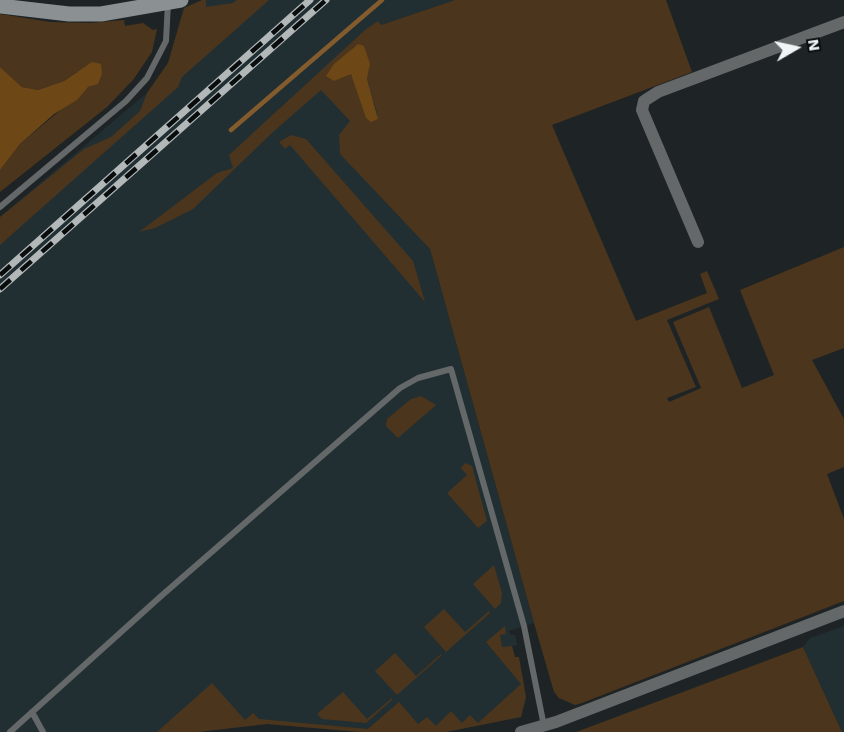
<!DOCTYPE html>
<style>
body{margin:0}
#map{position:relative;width:844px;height:732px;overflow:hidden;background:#1e2426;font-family:"Work Sans",sans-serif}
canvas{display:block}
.north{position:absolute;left:766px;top:18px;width:60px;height:60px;-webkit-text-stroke:4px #0a0d0e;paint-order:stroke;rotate:81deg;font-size:16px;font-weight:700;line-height:24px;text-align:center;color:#f1f5f6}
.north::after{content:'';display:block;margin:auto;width:21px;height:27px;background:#f1f5f6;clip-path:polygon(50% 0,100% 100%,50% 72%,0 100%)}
</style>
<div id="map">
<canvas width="844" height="732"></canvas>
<div class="north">N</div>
</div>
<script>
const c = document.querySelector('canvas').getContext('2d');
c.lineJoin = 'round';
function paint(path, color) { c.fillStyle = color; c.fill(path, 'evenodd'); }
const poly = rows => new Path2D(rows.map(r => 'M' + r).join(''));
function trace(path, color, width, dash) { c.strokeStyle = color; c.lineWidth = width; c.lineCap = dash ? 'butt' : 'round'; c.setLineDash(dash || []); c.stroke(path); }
paint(poly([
 [202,0,455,0,381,25,430,249,534,623,509,631,511,635,515,635,517,645,512,646,515,657,519,657,526,697,521,717,446,732,360,732,267,724,198,732,0,732,0,217,147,93,168,63,184,8],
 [844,626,844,732,842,732,803,647,810,638]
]), '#212f33');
paint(poly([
 [202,0,206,0,206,7,233,3,237,0,269,0,182,77,178,87,0,245,0,217,84,149,111,137,140,111,147,93,168,63,184,8],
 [455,0,666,0,692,72,552,125,636,321,707,293,700,274,707,271,719,299,667,320,696,387,667,398,669,402,701,388,673,322,709,307,742,388,774,375,740,290,844,247,844,348,812,360,844,419,844,467,827,474,844,519,844,601,582,703,575,705,559,698,554,692,534,623,430,249,340,154,339,135,350,121,321,90,273,132,193,209,155,228,139,232,217,173,233,168,229,155,365,30,378,21,381,25],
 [355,46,369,69,367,79,378,116,351,74,330,70],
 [0,14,50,22,90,23,124,20,125,26,143,23,153,30,157,29,152,52,133,80,107,107,0,192,0,170,20,144,88,87,97,84,77,72,64,81,38,90,22,87,0,67],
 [291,135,306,139,413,261,425,302,290,145,285,149,279,142],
 [421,396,436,405,398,438,386,426,387,419,411,399],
 [465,463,472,466,487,521,478,528,447,493,467,475,461,468],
 [494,565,502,593,501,603,495,609,473,584],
 [444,609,465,632,489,611,490,613,446,652,424,627],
 [505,626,506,634,500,635,502,647,512,646,515,657,519,657,526,697,521,717,446,732,360,732,267,724,198,732,157,732,212,683,245,720,253,713,259,719,368,729,399,702,418,724,427,717,436,726,451,711,462,723,470,715,478,723,521,684,486,642],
 [803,647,842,732,576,732],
 [395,653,416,676,441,654,441,656,397,695,375,671],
 [343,692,367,719,392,698,392,700,366,723,322,719,317,714]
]), '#4b351c');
paint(poly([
 [358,44,364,46,370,64,367,79,378,119,371,122,366,118,351,74,334,81,326,76,334,64],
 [92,62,101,64,102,74,98,84,88,87,77,100,54,114,20,144,0,170,0,67,22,87,38,90,64,81]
]), '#6e4716');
trace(poly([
 [231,130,382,0]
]), '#835b2d', 4.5);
trace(poly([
 [0,207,126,101,147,78,166,41,168,3],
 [32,712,43,732],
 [10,732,160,597,400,388,418,378,451,369,524,626,544,726]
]), '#656869', 6);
trace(poly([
 [698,242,642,110,644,101,658,92,844,22],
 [521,732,556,722,844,611]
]), '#656869', 12);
trace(poly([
 [0,6,69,14,101,14,181,0]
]), '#8b9092', 15);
const rail = poly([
 [0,275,310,0],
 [0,289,326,0]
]);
trace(rail, '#b2b7b8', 7);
trace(rail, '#0a0d0e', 4.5, [14]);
</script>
